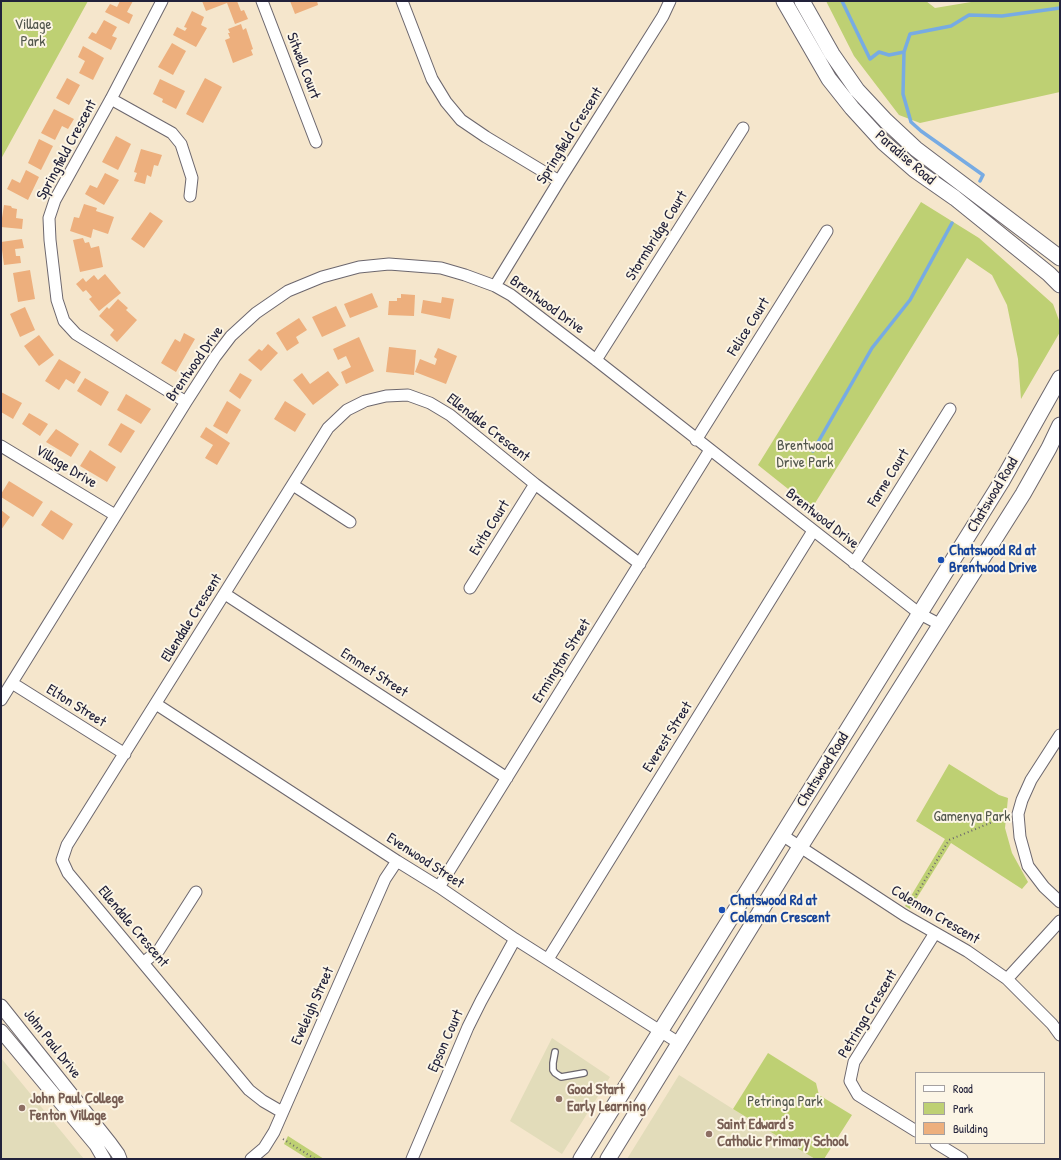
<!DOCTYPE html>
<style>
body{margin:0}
#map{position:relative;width:1061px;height:1160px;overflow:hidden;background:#f5e6cc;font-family:"Patrick Hand",sans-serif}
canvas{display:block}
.frame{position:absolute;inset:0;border:2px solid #22223b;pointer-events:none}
.legend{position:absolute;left:915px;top:1072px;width:130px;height:72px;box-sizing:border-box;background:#fcf5e5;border:1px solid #a5a1a1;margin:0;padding:5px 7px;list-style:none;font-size:12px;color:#22223b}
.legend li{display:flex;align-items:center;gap:8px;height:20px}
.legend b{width:20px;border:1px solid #a5a1a1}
</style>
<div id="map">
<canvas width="1061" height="1160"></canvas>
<div class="frame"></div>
<ul class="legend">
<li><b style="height:5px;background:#fff"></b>Road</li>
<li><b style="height:11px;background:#bed073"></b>Park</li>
<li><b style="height:11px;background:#edaf7d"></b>Building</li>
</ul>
</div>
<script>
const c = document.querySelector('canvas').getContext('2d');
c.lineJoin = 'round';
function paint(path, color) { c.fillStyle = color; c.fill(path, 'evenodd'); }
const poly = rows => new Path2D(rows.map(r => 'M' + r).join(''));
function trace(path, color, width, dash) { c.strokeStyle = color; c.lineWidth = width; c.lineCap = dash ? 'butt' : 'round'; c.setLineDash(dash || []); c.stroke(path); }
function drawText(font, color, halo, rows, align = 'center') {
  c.font = font + ' "Patrick Hand",sans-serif'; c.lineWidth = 4; c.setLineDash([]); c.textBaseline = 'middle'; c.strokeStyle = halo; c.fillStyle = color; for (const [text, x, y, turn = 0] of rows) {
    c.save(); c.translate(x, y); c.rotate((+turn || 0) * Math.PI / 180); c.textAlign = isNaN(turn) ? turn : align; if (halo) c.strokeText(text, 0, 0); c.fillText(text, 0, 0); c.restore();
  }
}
paint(poly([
 [552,1038,610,1077,562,1154,510,1121],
 [1,1058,84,1159,1,1159],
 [679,1075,733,1109,815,1159,627,1159]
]), '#e2dcba');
paint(poly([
 [1,1,88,1,1,159],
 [826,1,926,1,935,8,977,1,1060,1,1060,92,920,123,899,115,854,56],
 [921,202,979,238,1053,304,1060,323,1060,332,1021,399,1018,359,1007,305,992,275,967,258,812,508,758,465],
 [949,764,999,795,1008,798,1005,828,1012,853,1028,882,1022,889,951,843,910,909,905,906,945,839,916,821],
 [768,1053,816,1083,819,1095,852,1115,824,1159,815,1159,733,1109],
 [288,1136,324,1159,308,1159,284,1144]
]), '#bed073');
trace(poly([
 [842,1,870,59,879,52,889,55,904,52,910,34,951,26,969,15,1002,16,1060,8],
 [904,52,903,94,911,122,921,131,983,175,980,181],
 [813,451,872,348,910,300,952,223]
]), '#77abe3', 3.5);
paint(poly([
 [120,1,133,1,127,12,133,15,129,24,105,12,110,4,117,7],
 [202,1,237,1,241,11,244,10,248,19,235,24,227,3,206,11],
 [290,1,317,1,318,5,295,14],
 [192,11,204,17,201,25,207,28,196,47,173,35,177,27,185,31,187,28,184,27],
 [104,20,117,27,112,36,117,38,111,50,88,38,92,32,96,34],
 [241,24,243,30,246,28,253,49,251,50,253,55,233,63,225,40,230,38,228,33,230,33,228,29],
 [172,43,186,51,173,75,158,67],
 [83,46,104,58,93,80,79,73,85,61,78,57],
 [67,78,80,85,69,105,56,98],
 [205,78,222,87,203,123,186,114],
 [160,79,185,91,176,109,162,102,163,99,153,94],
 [54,109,74,119,68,129,62,126,55,140,41,133],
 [116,136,131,144,118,170,102,162],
 [39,139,53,146,41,170,28,163],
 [141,149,162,155,158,166,154,165,151,177,147,175,145,184,134,181,137,173,134,172],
 [26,170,39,177,28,200,7,189,12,179,20,183],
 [105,173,119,180,104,205,85,194,90,185,97,188],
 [84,204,97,208,96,211,114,217,108,234,93,229,91,238,70,231,74,217,79,218],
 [4,205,11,206,12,208,17,209,16,218,23,219,22,229,1,227,1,218,2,218],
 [150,212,163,221,144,248,131,239],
 [83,238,85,243,89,242,91,248,99,246,103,267,80,272,73,240],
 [22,239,24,248,15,249,16,256,20,256,21,263,4,265,1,242],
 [30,270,35,299,18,302,13,273],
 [105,274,121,293,99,311,89,299,92,297,86,290,83,292,76,284,83,278,86,282,94,275,98,280],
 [372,293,378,307,350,318,344,304],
 [401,294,415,295,414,316,388,315,389,301,397,301,397,298,401,298],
 [442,297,454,299,450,319,421,313,423,300,441,303],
 [118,299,128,308,126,310,137,320,117,342,110,335,114,330,99,316,107,307,109,309],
 [336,306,346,326,322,337,312,317],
 [25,307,35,330,20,337,10,314],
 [299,318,307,330,296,337,299,343,287,351,276,333],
 [184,333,195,339,176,372,161,363,175,339,180,342],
 [39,335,54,355,39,366,24,346],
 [359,337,374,371,346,384,341,372,351,367,346,356,338,360,333,349],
 [268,344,278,353,261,371,248,360,259,349,262,351],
 [389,347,416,350,414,375,386,372],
 [438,348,457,356,446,384,415,372,420,359,435,365,437,359,434,357],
 [59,359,81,372,74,384,66,379,59,390,45,381],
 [328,371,339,385,313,405,293,380,302,373,310,384],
 [240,373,252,380,240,399,229,391],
 [85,378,109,392,101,406,77,391],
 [1,392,22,403,13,419,1,412],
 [126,394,151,409,141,424,117,410],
 [227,401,241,410,227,434,213,426],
 [285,401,306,414,295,432,274,419],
 [29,413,48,424,40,436,22,424],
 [121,423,135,431,121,453,108,445],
 [206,427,230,443,217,465,205,458,213,445,200,437],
 [56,429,79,444,71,457,46,442],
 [90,450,116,467,107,482,80,466],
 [9,481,43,502,33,517,1,497,1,494],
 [1,510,10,517,1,530],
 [51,510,73,524,63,540,41,525]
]), '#edaf7d');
const service = poly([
 [555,1052,553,1063,553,1070,555,1073,561,1077,584,1073]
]);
const minor = poly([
 [162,1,111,99,55,200,49,218,50,240,57,300,64,321,76,334,186,402],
 [262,1,316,142],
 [402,1,432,79,446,102,461,120,486,137,559,181],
 [111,99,172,133,181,144,192,178,190,196],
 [495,286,559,181,663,16,670,1],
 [596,360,743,128],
 [696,440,827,231],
 [1,446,115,515],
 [293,485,350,522],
 [854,563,950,409],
 [470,588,535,484],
 [225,594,507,778],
 [12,683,125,754],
 [1,700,186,402,215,357,231,336,256,313,288,291,322,277,359,267,389,264,441,268,465,275,495,286,511,295,596,360,906,603,920,614,941,625],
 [156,704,397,861,439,887,515,939,679,1043],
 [1060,735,1031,780,1022,800,1018,814,1020,837,1028,866,1044,887,1060,902],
 [782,835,904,915,967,951,1007,979,1052,1024,1060,1035],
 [439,887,710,450],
 [548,959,813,531],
 [144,962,159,950,196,892],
 [1007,979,1060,921],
 [282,1112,263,1101,249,1090,68,873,62,860,67,845,328,428,347,410,365,401,386,396,408,395,430,403,450,415,535,484,640,564],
 [916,1131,858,1095,850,1081,854,1062,935,933],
 [936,1143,962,1159],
 [251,1159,264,1148,274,1132,385,879,397,861],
 [412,1159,468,1027,481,1001,515,939]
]);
const tertiary = poly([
 [1,1006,110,1143,118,1154,120,1159],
 [1,1031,96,1145,104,1159]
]);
const secondary = poly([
 [784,1,829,79,852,108,883,142,915,170,955,198,1049,274,1060,285],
 [802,1,832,54,857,90,886,121,916,149,1060,258],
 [581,1159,1002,481,1060,378],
 [608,1159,800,847,1023,494,1049,448,1060,425]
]);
trace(service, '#6c676e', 8);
trace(minor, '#6c676e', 13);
trace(tertiary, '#6c676e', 15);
trace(secondary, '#6c676e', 17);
trace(poly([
 [910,905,949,840,1007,816],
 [283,1139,315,1159]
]), '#6c676e', 2, [1, 3]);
trace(service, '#fff', 5.5);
trace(minor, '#fff', 11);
trace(tertiary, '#fff', 13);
trace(secondary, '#fff', 15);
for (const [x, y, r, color] of [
 [941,560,4,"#1a4fb4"],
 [722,910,4,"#1a4fb4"],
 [559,1099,4,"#8d6e63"],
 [22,1108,4,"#8d6e63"],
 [709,1134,4,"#8d6e63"]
]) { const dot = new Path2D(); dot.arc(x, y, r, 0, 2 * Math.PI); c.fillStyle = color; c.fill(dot); trace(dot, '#fcf5e5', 1.5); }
drawText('15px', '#51564c', '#fcf5e5', [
 ["Village",33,25],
 ["Park",33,42],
 ["Brentwood",805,446],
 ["Drive Park",805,463],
 ["Gamenya Park",972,817],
 ["Petringa Park",785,1102]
]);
drawText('15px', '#22223b', '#fcf5e5', [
 ["Sitwell Court",303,66,69],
 ["Springfield Crescent",570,136,-58],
 ["Springfield Crescent",67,150,-62],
 ["Paradise Road",905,158,41],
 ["Stormbridge Court",657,236,-58],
 ["Brentwood Drive",547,305,36],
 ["Felice Court",749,327,-58],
 ["Brentwood Drive",195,364,-55],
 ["Ellendale Crescent",488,428,38],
 ["Village Drive",66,467,31],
 ["Farne Court",889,478,-58],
 ["Chatswood Road",993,495,-59],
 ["Brentwood Drive",822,519,38],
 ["Evita Court",490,528,-58],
 ["Ellendale Crescent",192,618,-58],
 ["Ermington Street",562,661,-58],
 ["Emmet Street",374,673,33],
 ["Elton Street",76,706,32],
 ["Everest Street",668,737,-58],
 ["Chatswood Road",823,770,-58],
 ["Evenwood Street",425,861,33],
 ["Coleman Crescent",935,915,31],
 ["Ellendale Crescent",133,927,50],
 ["Eveleigh Street",313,1006,-66],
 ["Petringa Crescent",868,1014,-59],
 ["Epson Court",446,1041,-66],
 ["John Paul Drive",52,1044,52]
]);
drawText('bold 15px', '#164399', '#fcf5e5', [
 ["Chatswood Rd at",949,551],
 ["Brentwood Drive",949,568],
 ["Chatswood Rd at",730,901],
 ["Coleman Crescent",730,918]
], 'left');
drawText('bold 15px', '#785e54', '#fcf5e5', [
 ["Good Start",567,1090],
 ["Early Learning",567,1107],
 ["John Paul College",30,1099],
 ["Fenton Village",30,1116],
 ["Saint Edward's",717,1125],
 ["Catholic Primary School",717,1142]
], 'left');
</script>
